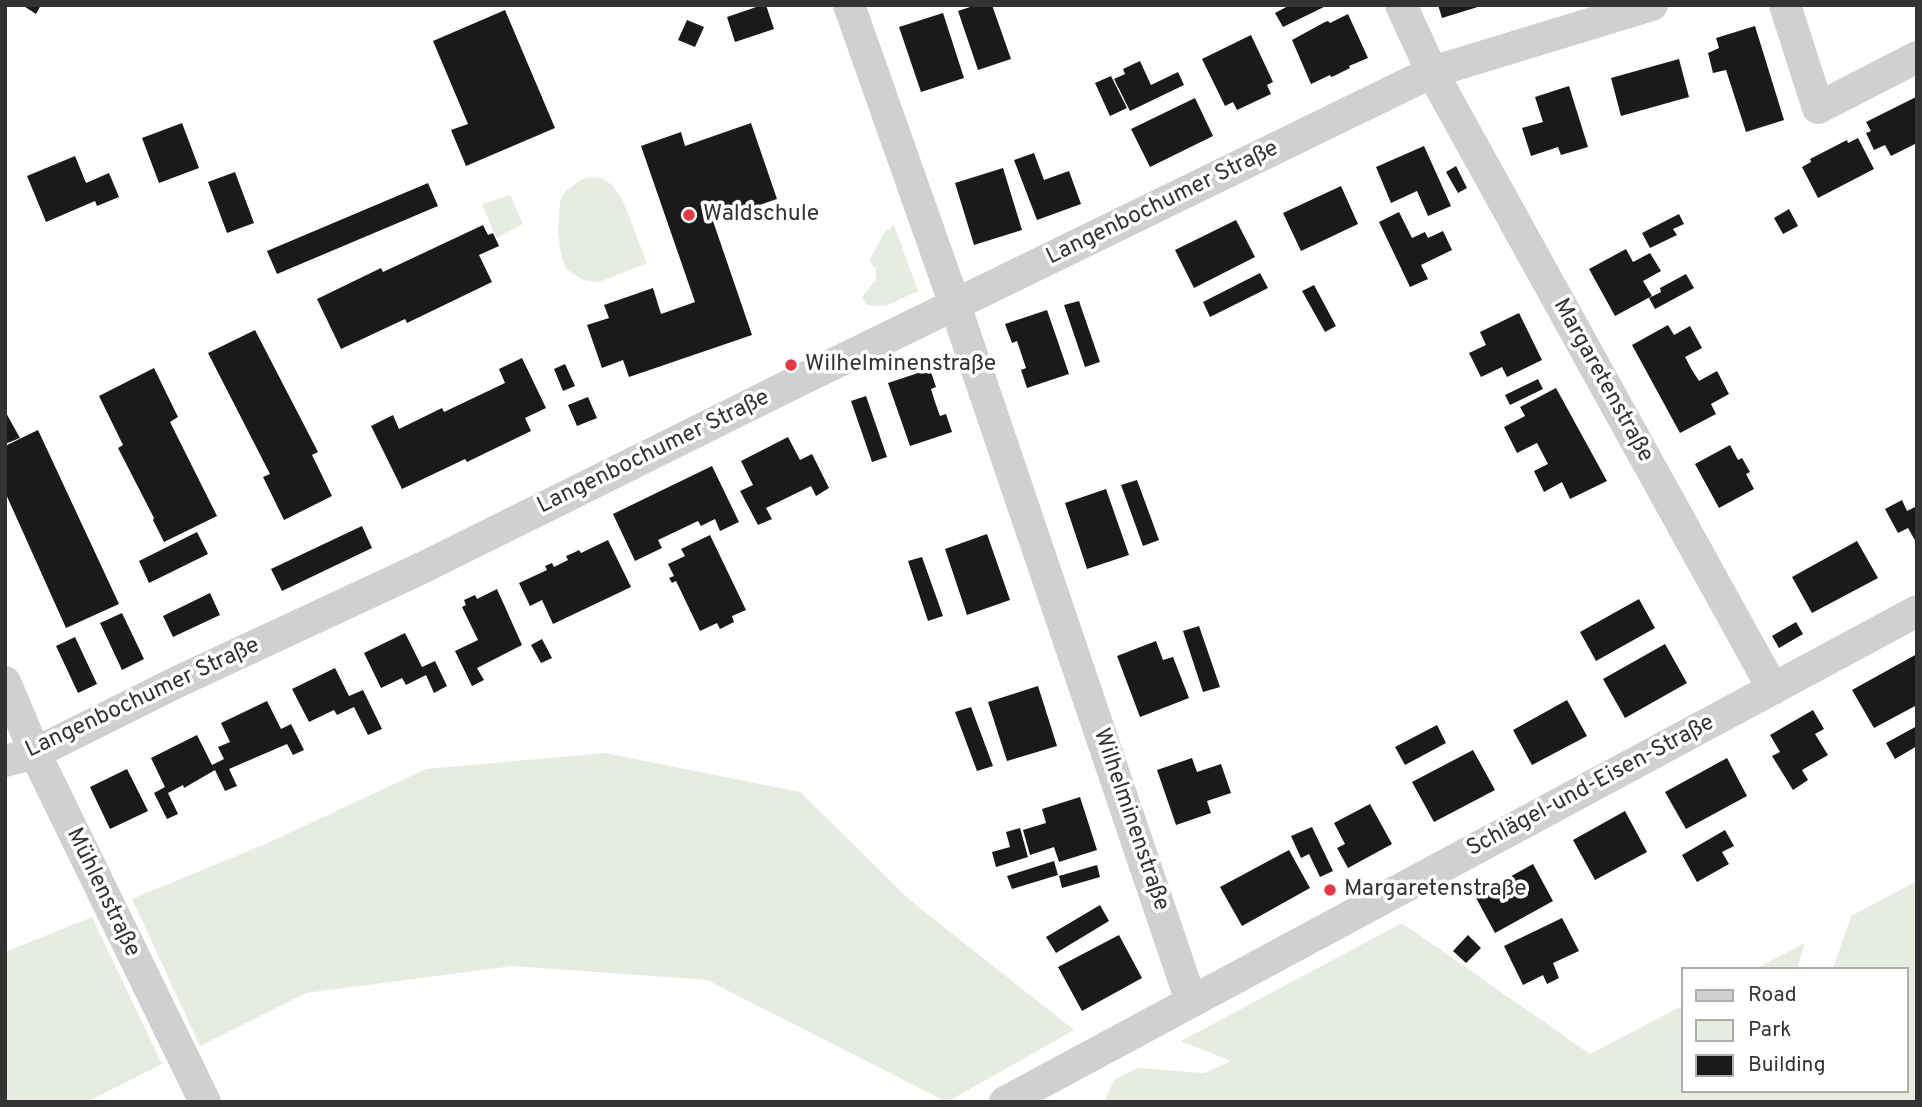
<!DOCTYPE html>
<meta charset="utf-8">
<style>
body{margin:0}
#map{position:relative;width:1922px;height:1107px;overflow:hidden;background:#fff;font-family:Overpass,sans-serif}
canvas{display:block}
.frame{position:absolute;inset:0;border:7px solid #333;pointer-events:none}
.legend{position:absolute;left:1681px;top:967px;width:228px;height:126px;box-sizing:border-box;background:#fff;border:2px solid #adadad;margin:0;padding:9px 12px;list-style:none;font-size:21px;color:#333}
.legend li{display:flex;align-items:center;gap:14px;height:35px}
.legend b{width:35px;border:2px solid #adadad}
</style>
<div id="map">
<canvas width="1922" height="1107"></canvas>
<div class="frame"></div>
<ul class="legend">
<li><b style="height:9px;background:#d0d0d0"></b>Road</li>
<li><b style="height:19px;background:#e6ecdf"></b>Park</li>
<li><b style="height:19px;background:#1a1a1a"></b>Building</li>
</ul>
</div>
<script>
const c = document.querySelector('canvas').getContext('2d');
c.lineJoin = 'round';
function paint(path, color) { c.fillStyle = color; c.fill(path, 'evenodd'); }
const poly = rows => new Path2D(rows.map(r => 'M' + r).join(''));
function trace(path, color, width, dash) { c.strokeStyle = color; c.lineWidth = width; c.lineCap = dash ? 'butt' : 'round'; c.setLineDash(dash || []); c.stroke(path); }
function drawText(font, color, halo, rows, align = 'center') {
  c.font = font + ' Overpass,sans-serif'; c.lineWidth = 7; c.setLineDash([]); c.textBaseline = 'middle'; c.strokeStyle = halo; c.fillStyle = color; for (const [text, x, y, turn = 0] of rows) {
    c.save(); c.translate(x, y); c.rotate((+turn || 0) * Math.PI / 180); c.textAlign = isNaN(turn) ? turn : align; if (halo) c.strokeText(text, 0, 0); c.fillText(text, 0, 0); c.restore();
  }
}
paint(poly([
 [589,177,602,178,612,185,623,201,647,263,599,282,583,280,566,269,561,254,558,232,560,201,565,192,580,180],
 [510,195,523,224,496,238,482,204],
 [894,225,918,291,886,306,866,305,862,297,876,280,876,269,869,261,884,233],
 [605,753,800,792,911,901,1074,1030,947,1102,707,980,513,966,306,993,200,1046,132,899,270,842,426,769],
 [1917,881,1917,1102,1104,1102,1114,1080,1138,1068,1204,1073,1231,1061,1181,1041,1402,923,1590,1054,1682,1006,1682,1091,1906,1091,1906,969,1833,969,1851,916],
 [92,917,162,1064,87,1102,5,1102,5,952],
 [1805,943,1797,969,1755,969]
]), '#e6ecdf');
paint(poly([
 [22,5,41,5,36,14],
 [762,5,766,5,774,29,735,42,727,17],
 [976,5,992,5,1011,59,978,70,958,11],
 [1290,5,1328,5,1283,27,1275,13],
 [1438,5,1481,5,1481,6,1442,18],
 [505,10,555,128,466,166,451,130,468,124,433,41],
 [943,13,964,78,921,92,899,27],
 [1348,14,1368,58,1349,66,1350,68,1334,76,1331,77,1330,75,1311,84,1292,40,1325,22,1328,21,1330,23],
 [687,20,704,27,695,47,678,40],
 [1755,26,1784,120,1746,132,1726,70,1713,73,1708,53,1719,48,1716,38],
 [1251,35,1273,82,1267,85,1271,94,1237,110,1233,102,1225,106,1202,59],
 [1679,59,1689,97,1621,116,1611,78],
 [1140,61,1151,85,1178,72,1184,85,1130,111,1114,79,1125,74,1123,69],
 [1111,76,1127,108,1110,116,1095,83],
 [1569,86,1588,147,1561,155,1558,147,1531,156,1522,128,1543,122,1535,97],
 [1916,97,1917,143,1891,156,1885,145,1874,150,1866,133,1871,131,1866,122],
 [1195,98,1213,136,1150,167,1131,129],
 [182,123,199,168,159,183,142,138],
 [751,123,777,199,713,221,752,335,629,377,623,360,602,368,587,325,609,318,604,305,653,288,661,314,695,302,641,146,681,132,685,146],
 [1858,138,1874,169,1818,198,1802,167,1811,162,1810,159,1847,140,1848,143],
 [1424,146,1451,206,1428,216,1417,191,1391,203,1376,167],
 [1034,153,1044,180,1069,171,1081,204,1037,220,1014,160],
 [75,156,86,183,109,173,119,197,97,206,95,201,46,222,27,176],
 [1456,166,1467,188,1458,193,1446,172],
 [1003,168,1022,230,974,245,955,183],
 [235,172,254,223,227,233,208,182],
 [428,183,438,206,277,274,267,251],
 [1341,186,1358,224,1301,251,1283,213],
 [1789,209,1798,226,1783,234,1774,218],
 [1399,212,1412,238,1425,232,1428,238,1443,231,1452,250,1421,265,1428,279,1410,287,1379,222],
 [1679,214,1684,224,1673,229,1677,235,1650,248,1642,233],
 [1236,220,1255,257,1194,288,1175,250],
 [483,225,488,235,493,233,499,246,479,255,492,282,407,323,405,319,341,349,317,299,381,268,383,272],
 [1626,249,1633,262,1650,253,1661,271,1643,281,1652,296,1615,316,1589,269],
 [1260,273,1268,288,1210,317,1203,302],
 [1686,274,1694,288,1655,309,1649,298,1661,292,1660,288],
 [1314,285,1336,326,1325,332,1302,291],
 [1079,301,1100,362,1085,367,1064,305],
 [1047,310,1069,374,1027,388,1021,370,1026,368,1017,341,1012,343,1005,324],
 [1519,313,1542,360,1507,377,1502,367,1481,377,1469,353,1486,345,1480,332],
 [1668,325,1674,335,1690,326,1702,348,1685,357,1692,370,1699,381,1717,371,1729,394,1711,404,1716,414,1680,433,1632,345],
 [255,330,318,452,312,455,332,496,284,520,263,477,270,474,208,353],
 [522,358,546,408,525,418,531,431,467,462,465,459,402,489,371,426,393,415,399,429,442,408,444,412,505,383,499,369],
 [565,364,575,386,563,391,554,369],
 [154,368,178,417,170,422,217,516,164,542,153,520,154,518,118,448,123,445,99,396],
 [930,369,936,387,931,389,935,402,940,416,946,414,952,432,910,446,888,383],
 [1538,379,1543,389,1510,405,1505,395],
 [1556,388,1607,481,1570,499,1562,482,1544,492,1534,471,1548,464,1537,443,1517,453,1504,427,1525,416,1520,407],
 [866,396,887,457,872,462,851,401],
 [588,397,597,418,577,426,568,405],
 [5,411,20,438,5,444],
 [38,430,119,604,66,628,5,492,5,446],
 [788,437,800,460,812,454,829,488,816,496,811,486,766,508,772,519,758,525,740,491,753,485,741,461],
 [1730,445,1738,460,1742,458,1750,472,1746,474,1754,489,1719,508,1695,464],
 [712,466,739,522,720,531,715,519,701,526,698,521,658,540,662,548,635,561,613,514],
 [1137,480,1159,540,1143,546,1121,485],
 [1106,489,1129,555,1087,569,1065,503],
 [1902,500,1907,511,1917,506,1917,544,1908,528,1898,533,1885,509],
 [362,526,372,548,282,591,271,569],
 [197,532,208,554,149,583,139,561],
 [987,534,1010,600,967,615,945,549],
 [710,535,746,610,732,616,734,622,720,629,717,623,700,631,676,581,672,583,669,578,674,576,668,564,685,556,681,549],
 [608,540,631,587,553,624,542,600,530,606,519,583,547,570,545,566,552,563,554,567,568,560,566,556,573,553,579,550,581,553],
 [1857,541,1878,578,1812,613,1792,577],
 [922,557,943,616,928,621,908,561],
 [497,589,522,645,477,668,484,680,472,686,455,651,478,640,462,607,466,605,464,600,475,595,477,599],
 [210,593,220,615,173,637,163,616],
 [1639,599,1655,628,1596,661,1580,632],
 [122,613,144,659,122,670,100,623],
 [1796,622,1803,634,1779,648,1772,636],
 [1199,626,1220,687,1203,692,1183,631],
 [405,633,422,667,435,661,447,686,434,693,426,675,406,685,402,678,381,688,364,653],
 [75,637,97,684,78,693,56,646],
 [542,639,552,658,541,663,531,645],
 [1156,641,1163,660,1173,657,1189,698,1140,717,1117,656],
 [1665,644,1687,683,1625,718,1603,679],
 [1917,654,1917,705,1874,728,1852,690],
 [335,668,349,696,363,690,382,729,368,735,354,707,337,715,334,710,309,722,292,689],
 [1038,686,1057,746,1007,761,988,702],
 [1567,700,1587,736,1532,765,1513,730],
 [267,701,281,729,291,724,304,750,293,755,287,744,229,769,237,786,225,791,215,770,184,788,183,785,168,793,178,814,167,819,154,793,165,787,151,758,197,735,212,765,224,759,218,747,230,742,221,723],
 [971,707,993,766,977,771,955,712],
 [1813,710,1824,729,1815,734,1828,755,1802,770,1808,780,1793,790,1772,756,1780,752,1770,735],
 [1437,725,1446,743,1405,765,1395,747],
 [1917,726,1917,746,1895,759,1886,743],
 [1473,750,1495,790,1434,822,1412,782],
 [1192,758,1197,772,1221,764,1231,793,1207,801,1211,813,1176,825,1157,770],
 [1727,758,1747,796,1686,829,1665,792],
 [127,769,148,811,110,829,90,787],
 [1080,797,1097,850,1059,862,1054,847,1030,855,1023,830,1046,823,1042,809],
 [1370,804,1392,844,1348,868,1337,848,1345,844,1334,823],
 [1625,811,1647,852,1595,880,1573,840],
 [1312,827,1333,871,1320,877,1309,854,1301,858,1291,836],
 [1020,828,1028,857,996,867,992,852,1010,847,1006,832],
 [1725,830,1734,846,1722,852,1729,864,1697,882,1682,855],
 [1289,850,1310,888,1242,926,1220,887],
 [1054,861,1058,875,1012,889,1007,876],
 [1533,864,1553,901,1495,933,1475,896],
 [1097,865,1100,877,1062,888,1059,876],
 [1100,905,1109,921,1056,953,1046,937],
 [1562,918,1579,951,1553,963,1559,978,1547,984,1543,975,1523,985,1504,946],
 [1119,935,1142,978,1082,1011,1058,967],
 [1468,935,1481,948,1466,963,1453,951]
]), '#1a1a1a');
trace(poly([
 [849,5,955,305,1191,1001],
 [1401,5,1432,72,1773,689],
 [1785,5,1818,108,1917,57],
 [5,682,35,753,205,1102],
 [5,761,35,753,175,683,422,568,788,386,1432,72,1652,5],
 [1005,1102,1917,611]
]), '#d0d0d0', 32);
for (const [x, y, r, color] of [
 [689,215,7,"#e63946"],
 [791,365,7,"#e63946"],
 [1330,890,7,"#e63946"]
]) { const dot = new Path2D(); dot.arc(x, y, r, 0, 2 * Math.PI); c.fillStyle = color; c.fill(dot); trace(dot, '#fff', 2.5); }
drawText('23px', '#333', '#fff', [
 ["Langenbochumer Straße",1163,204,-26],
 ["Margaretenstraße",1602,381,61],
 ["Langenbochumer Straße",654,453,-26],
 ["Langenbochumer Straße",143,699,-25],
 ["Schlägel-und-Eisen-Straße",1591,787,-28],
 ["Wilhelminenstraße",1130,820,71],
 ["Mühlenstraße",102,893,64]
]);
drawText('23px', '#333', '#fff', [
 ["Waldschule",703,215],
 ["Wilhelminenstraße",805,365],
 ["Margaretenstraße",1344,890]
], 'left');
</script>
